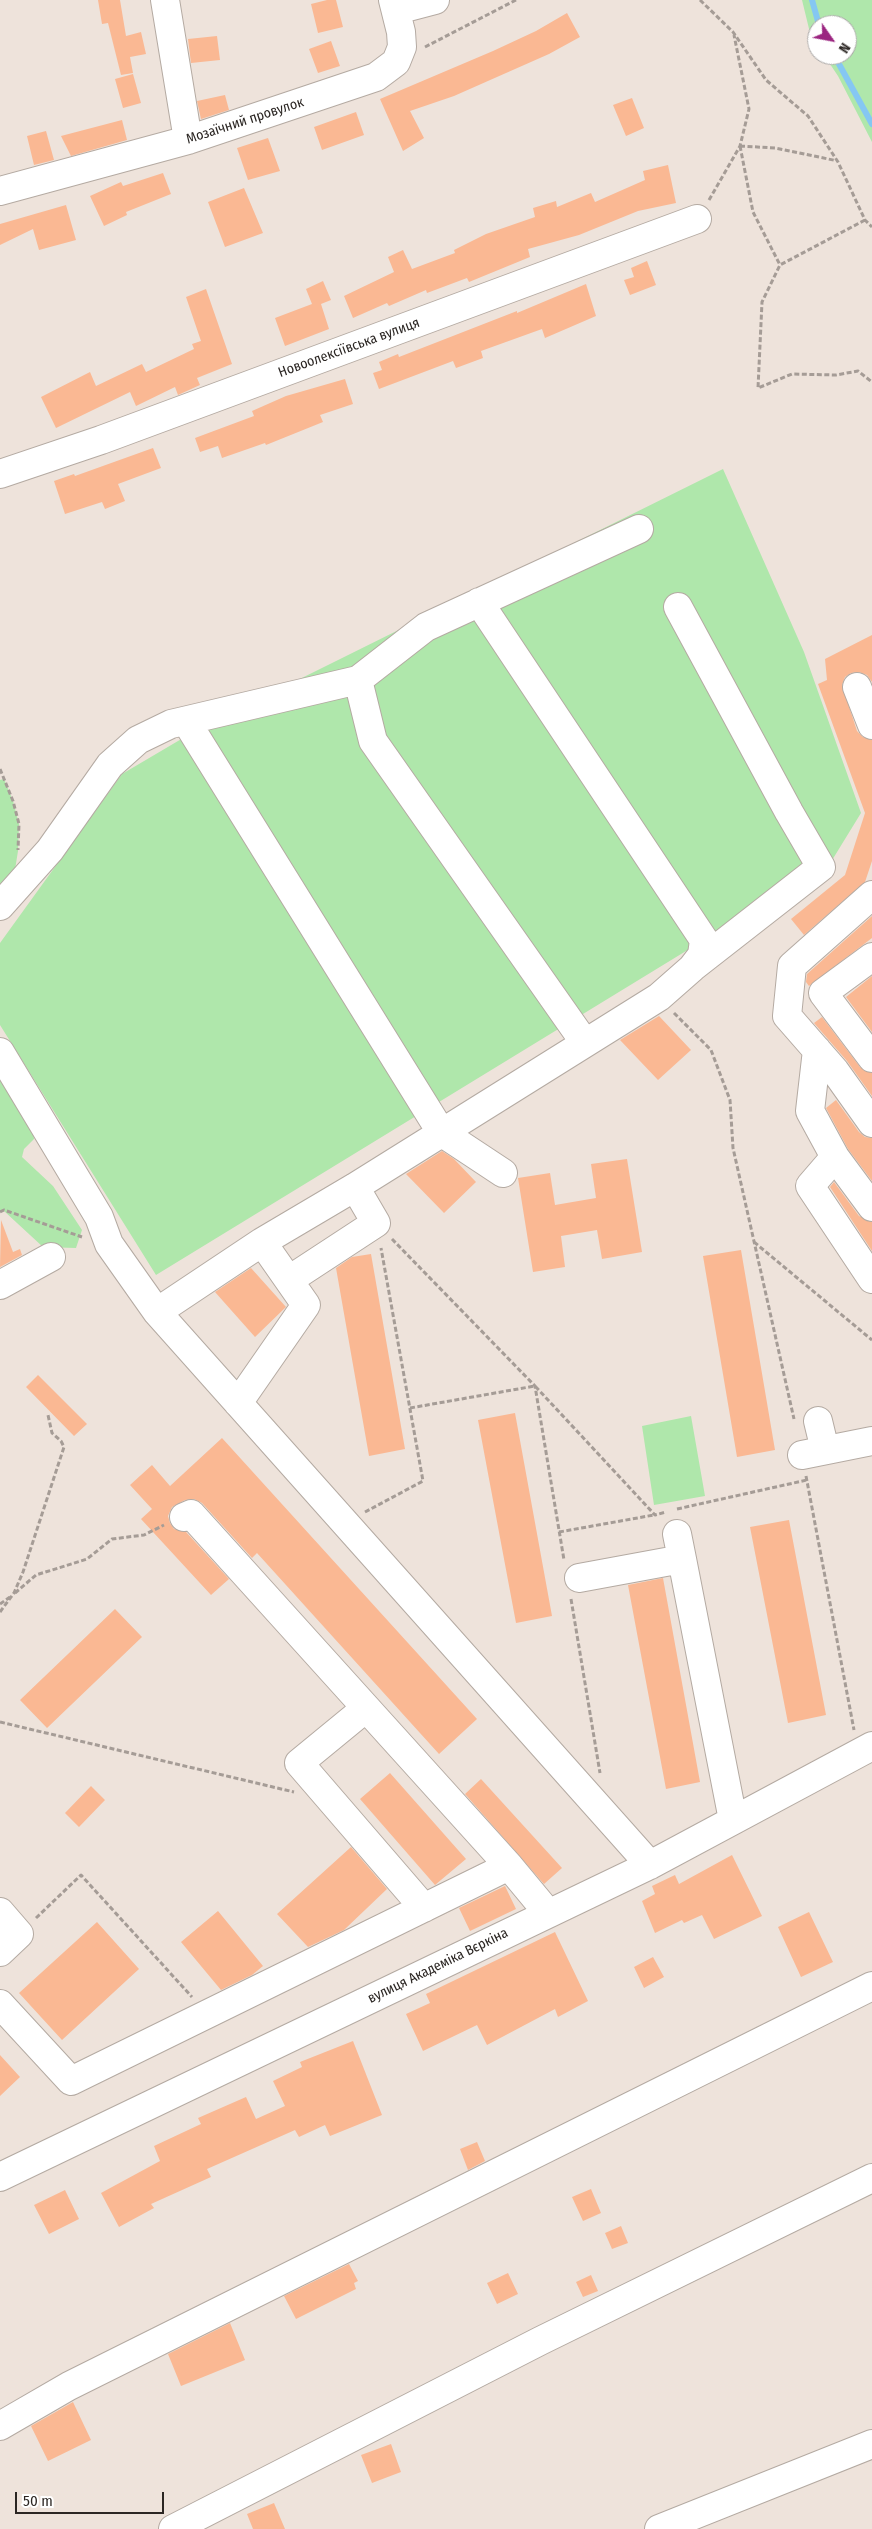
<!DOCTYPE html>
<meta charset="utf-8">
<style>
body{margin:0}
#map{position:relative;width:872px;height:2529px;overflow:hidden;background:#eee3db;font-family:"Fira Sans Condensed",sans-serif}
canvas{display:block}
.north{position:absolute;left:807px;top:15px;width:50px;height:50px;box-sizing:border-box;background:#fff;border:1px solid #aaa8a7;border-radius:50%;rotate:123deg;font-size:14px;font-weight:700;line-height:20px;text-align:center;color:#2b2623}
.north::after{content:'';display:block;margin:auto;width:18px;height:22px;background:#9b2580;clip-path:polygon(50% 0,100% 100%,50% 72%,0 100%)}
.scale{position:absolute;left:15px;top:2492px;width:149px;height:22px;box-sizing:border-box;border:2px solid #2b2623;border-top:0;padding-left:6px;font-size:15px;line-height:18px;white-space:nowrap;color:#2b2623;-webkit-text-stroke:4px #fff;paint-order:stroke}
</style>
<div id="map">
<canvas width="872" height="2529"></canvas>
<div class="north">N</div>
<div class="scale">50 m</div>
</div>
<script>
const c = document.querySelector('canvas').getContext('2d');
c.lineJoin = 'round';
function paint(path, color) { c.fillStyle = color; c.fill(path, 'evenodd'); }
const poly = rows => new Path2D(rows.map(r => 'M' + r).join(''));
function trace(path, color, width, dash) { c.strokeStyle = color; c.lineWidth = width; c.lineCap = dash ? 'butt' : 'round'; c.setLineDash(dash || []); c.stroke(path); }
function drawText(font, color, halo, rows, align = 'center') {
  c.font = font + ' "Fira Sans Condensed",sans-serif'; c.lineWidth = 4; c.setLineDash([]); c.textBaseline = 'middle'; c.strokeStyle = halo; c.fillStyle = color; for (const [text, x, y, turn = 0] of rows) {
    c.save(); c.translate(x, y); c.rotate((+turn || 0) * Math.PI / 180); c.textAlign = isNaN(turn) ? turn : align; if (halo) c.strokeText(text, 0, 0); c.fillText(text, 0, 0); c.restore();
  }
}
paint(poly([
 [802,0,872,0,872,142,838,76,824,55,847,55,847,25,817,25,817,45,811,37],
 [723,469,804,652,861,813,826,870,704,940,156,1275,0,1025,0,943,122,774,195,731],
 [4,779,13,801,19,824,18,851,14,876,0,884,0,780],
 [0,1052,33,1126,34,1139,24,1149,22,1157,53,1186,82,1230,76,1248,43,1247,4,1211,0,1212],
 [691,1416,705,1496,654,1505,642,1426]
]), '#afe7ab');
trace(poly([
 [812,0,819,25],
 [834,55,872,124]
]), '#85c7f2', 6);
paint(poly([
 [98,0,120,0,126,36,141,32,146,54,130,57,133,73,121,75,108,23,102,24],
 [327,0,336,0,343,27,318,33,311,4],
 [567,13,580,37,549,54,454,96,410,111,424,138,403,151,380,99,493,51,536,31],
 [217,36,220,60,191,63,188,39],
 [331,41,340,66,318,73,309,49],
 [133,74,141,103,123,108,115,79],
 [225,95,229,110,201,119,197,101],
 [632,98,644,128,626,136,613,105],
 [356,112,364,135,322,150,314,127],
 [122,120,127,140,71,156,61,136],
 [46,131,54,160,34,165,27,136],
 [268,138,280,171,248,180,237,148],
 [668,165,676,203,638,211,579,235,528,249,530,257,469,282,467,278,427,293,426,290,389,306,387,303,353,318,344,296,394,272,388,257,403,250,412,269,455,253,454,250,486,234,535,217,533,208,556,201,557,207,591,193,595,202,645,180,643,171],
 [163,173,171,194,126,212,127,215,104,226,90,196,121,182,123,186],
 [244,188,263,233,225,247,208,202],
 [66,205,76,240,39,250,33,229,0,245,0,224],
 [647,261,656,285,630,295,624,280,634,277,631,268],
 [323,281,331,300,321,304,329,329,285,346,275,318,312,304,306,289],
 [586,284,596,316,545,338,542,329,481,351,483,358,456,368,453,361,379,389,373,373,382,370,379,362,398,354,399,357,517,311,517,313],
 [206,289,232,364,197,378,200,385,178,395,175,387,136,406,130,392,56,428,41,397,90,372,96,386,142,364,146,372,194,349,192,344,201,341,186,297],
 [345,379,353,404,320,415,323,422,266,445,265,443,222,458,218,446,200,452,195,438,254,416,252,411,286,396],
 [153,448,161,468,118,484,125,501,105,509,102,502,65,514,54,481,74,474,75,476],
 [872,635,872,682,867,675,859,672,851,673,845,677,842,685,857,731,863,737,872,740,872,861,865,882,804,935,791,919,845,875,865,813,818,684,827,680,825,659],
 [872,916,872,938,809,986,806,982,807,974],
 [872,976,872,1032,846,997],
 [659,1016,691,1050,658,1080,620,1040],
 [822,1017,860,1067,872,1073,872,1096,847,1061,814,1023],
 [836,1100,859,1132,865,1137,872,1138,872,1181,848,1149,826,1108],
 [442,1151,454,1159,476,1182,444,1213,406,1174],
 [627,1159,642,1252,602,1259,597,1230,561,1236,565,1267,533,1272,518,1178,550,1173,555,1205,596,1198,591,1164],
 [834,1182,859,1216,872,1222,872,1251,830,1187],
 [1,1220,13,1252,20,1249,22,1255,0,1267],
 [741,1250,775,1450,737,1457,703,1256],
 [371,1254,405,1449,369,1456,336,1268,352,1257],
 [251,1268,286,1307,255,1337,215,1292],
 [38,1375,87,1424,74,1436,26,1387],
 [515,1413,552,1616,516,1623,478,1420],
 [222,1438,477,1719,439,1754,257,1553,252,1558,202,1503,194,1499,185,1500,172,1507,168,1516,170,1523,174,1529,186,1532,229,1579,211,1595,141,1519,152,1509,130,1485,152,1465,170,1486],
 [789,1520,826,1715,788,1723,750,1527],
 [663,1578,700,1782,666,1789,628,1585],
 [115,1609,142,1637,47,1728,20,1700],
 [390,1773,466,1859,435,1885,360,1799],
 [481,1779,562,1868,544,1884,465,1794],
 [91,1786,105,1800,79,1827,65,1813],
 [351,1847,387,1889,344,1930,308,1947,277,1914],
 [732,1855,762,1916,714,1939,702,1915,684,1923,682,1920,655,1933,642,1901,655,1894,652,1886,675,1875,679,1884],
 [505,1886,516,1909,470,1931,459,1908],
 [218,1911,263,1966,252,1975,221,1990,181,1942],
 [809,1912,833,1962,801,1977,778,1927],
 [97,1922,139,1969,62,2040,19,1993],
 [555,1932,588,2001,558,2017,555,2009,487,2045,477,2025,423,2051,406,2014,430,2003,426,1994],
 [653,1957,664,1977,644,1988,634,1967],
 [353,2041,382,2115,330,2136,325,2125,299,2137,295,2130,207,2169,211,2177,151,2204,154,2208,119,2227,101,2193,160,2161,154,2146,201,2124,198,2118,246,2097,256,2119,285,2106,273,2081,302,2067,300,2062],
 [0,2055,20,2077,0,2096],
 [477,2142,485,2161,468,2170,460,2149],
 [591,2189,601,2213,583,2221,572,2197],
 [65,2190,79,2219,49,2234,34,2205],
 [621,2226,628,2243,612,2249,605,2233],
 [349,2264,358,2281,354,2283,356,2289,296,2319,284,2296],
 [508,2273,518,2294,497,2304,487,2283],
 [591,2275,598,2291,583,2297,576,2282],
 [230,2323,245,2360,181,2386,168,2354],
 [73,2402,91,2440,48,2461,31,2426],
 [391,2444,401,2472,372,2483,361,2455],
 [274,2503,285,2529,253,2529,247,2514]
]), '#fab893');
const minor = poly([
 [165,0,188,140],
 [397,10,435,0],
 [0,191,188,140,376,77,396,62,402,47,401,32,393,0],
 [0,474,101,440,697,219],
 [678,607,789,812,821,867,693,967],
 [358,680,373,741,585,1043],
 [857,687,872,725],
 [186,721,441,1132,503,1173],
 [872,895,792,966,787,1016,835,1071,872,1123],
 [0,906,50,850,110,765,138,740,171,724,358,680,426,627,639,529],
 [872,957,823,993,872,1058],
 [817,1050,810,1111,835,1157],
 [0,1052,99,1217,109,1244,157,1312,650,1865],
 [872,1207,835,1157,810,1186,872,1279],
 [289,1280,376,1223,355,1187],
 [0,1285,51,1257],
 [157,1312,262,1242,355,1187,659,997,692,968,702,955,704,940,479,602],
 [238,1403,306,1305,262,1242],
 [818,1421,825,1450],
 [802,1455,872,1441],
 [677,1534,682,1559],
 [579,1578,682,1559,733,1820],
 [366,1708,299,1763,424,1908],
 [509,1866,548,1913],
 [0,1912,19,1934,0,1952],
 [0,2004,71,2081,509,1866,191,1514,184,1517],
 [0,2177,650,1865,872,1746],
 [0,2426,69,2386,872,1986],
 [173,2529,540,2341,872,2178],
 [659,2529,872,2444]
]);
trace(minor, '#b4aaa2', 30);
trace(poly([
 [700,0,733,32,766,80,808,116,838,162,865,220,872,227],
 [425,47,516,0],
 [740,146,753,212,780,265],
 [740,146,775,148,838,161],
 [709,200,740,146,749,109,734,35],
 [865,220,780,265,762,302,758,388,792,374,836,375,858,371,872,382],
 [0,769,13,801,19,824,18,850],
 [674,1013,711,1050,730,1100,733,1148,794,1419],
 [0,1212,4,1210,82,1237],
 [392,1239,535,1386,564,1560],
 [754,1242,872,1340],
 [410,1408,535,1386,655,1515,666,1512],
 [806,1476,854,1730],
 [677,1509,807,1480],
 [365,1512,423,1481,381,1248],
 [559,1532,654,1515],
 [15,1593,36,1575,87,1559,112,1539,144,1535,164,1525],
 [571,1599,600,1773],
 [0,1604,10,1597],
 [0,1612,14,1593,23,1572,64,1447,61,1441,52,1433,48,1415],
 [0,1722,294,1792],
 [36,1918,81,1875,192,1997]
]), '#a59c96', 3, [5, 2.5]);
trace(minor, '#fff', 28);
drawText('14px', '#2b2623', '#fff', [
 ["Мозаїчний провулок",245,121,-18],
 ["Новоолексіївська вулиця",349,348,-20],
 ["вулиця Академіка Вєркіна",438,1966,-26]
]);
</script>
